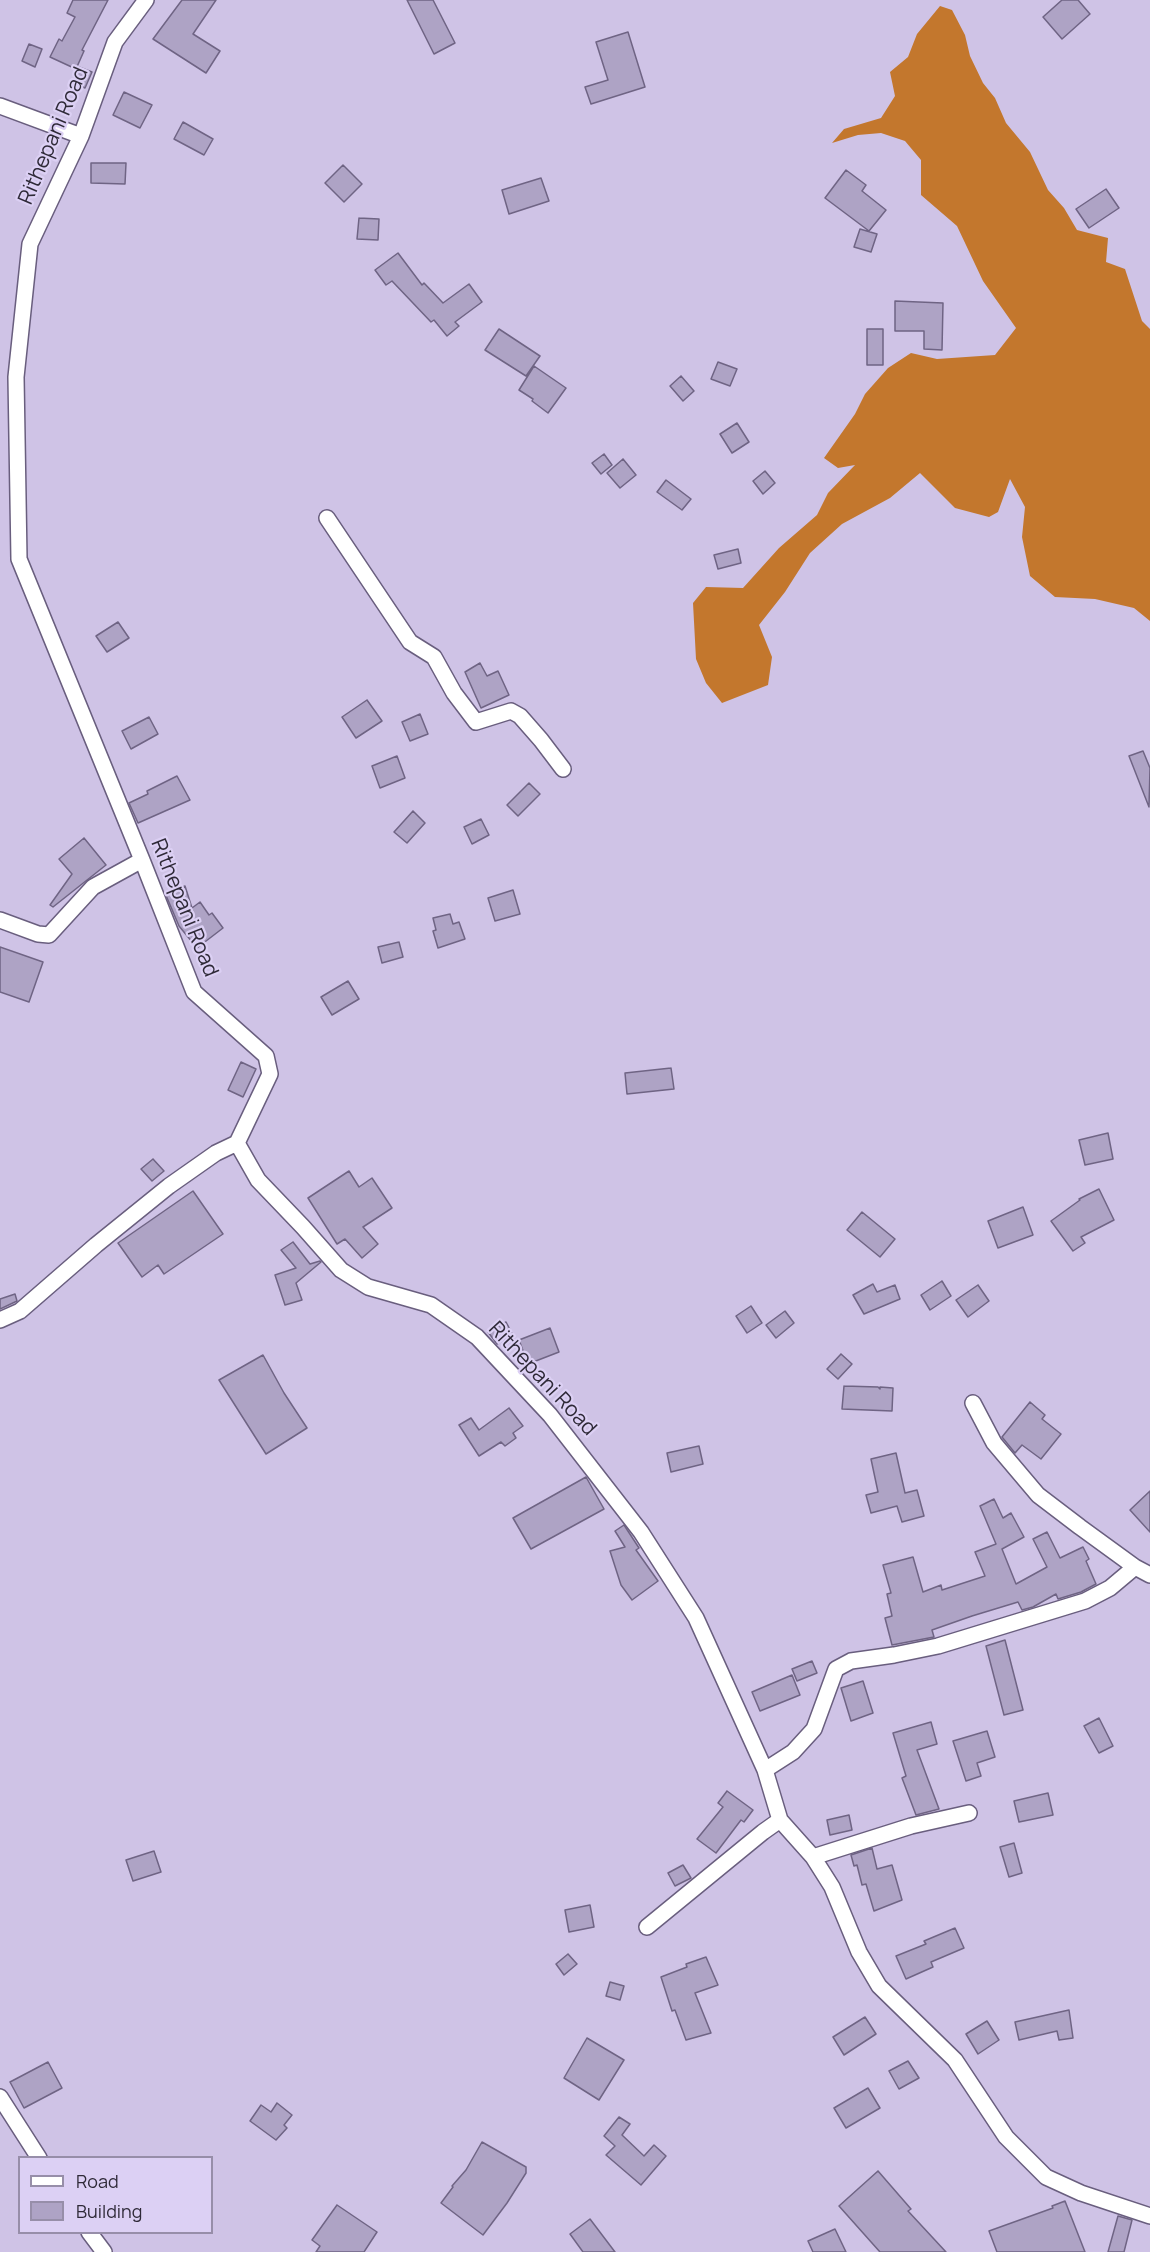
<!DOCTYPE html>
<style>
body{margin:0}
#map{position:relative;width:1150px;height:2252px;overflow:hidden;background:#cfc3e6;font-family:Manrope,sans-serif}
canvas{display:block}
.legend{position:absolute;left:18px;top:2156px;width:195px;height:78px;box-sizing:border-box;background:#dcd0f4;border:2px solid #978ea9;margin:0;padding:8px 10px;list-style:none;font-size:18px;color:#2f2a38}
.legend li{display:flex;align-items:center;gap:12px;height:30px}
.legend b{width:30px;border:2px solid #978ea9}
</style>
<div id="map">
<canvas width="1150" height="2252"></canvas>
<ul class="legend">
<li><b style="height:8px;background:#fff"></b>Road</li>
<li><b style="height:16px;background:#aea3c5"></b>Building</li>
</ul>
</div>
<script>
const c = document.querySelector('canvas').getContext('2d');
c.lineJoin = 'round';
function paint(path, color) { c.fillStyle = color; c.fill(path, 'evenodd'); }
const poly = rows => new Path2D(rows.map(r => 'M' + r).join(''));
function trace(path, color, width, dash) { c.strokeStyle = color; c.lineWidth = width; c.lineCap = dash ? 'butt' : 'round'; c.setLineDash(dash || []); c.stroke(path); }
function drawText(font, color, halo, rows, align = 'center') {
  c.font = font + ' Manrope,sans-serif'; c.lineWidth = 4.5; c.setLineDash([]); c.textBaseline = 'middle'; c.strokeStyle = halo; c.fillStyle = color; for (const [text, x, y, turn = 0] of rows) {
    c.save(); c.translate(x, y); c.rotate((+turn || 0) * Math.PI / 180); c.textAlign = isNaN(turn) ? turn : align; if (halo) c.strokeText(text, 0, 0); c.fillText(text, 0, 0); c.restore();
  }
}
paint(poly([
 [940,6,952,10,965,35,970,56,983,83,995,98,1006,123,1030,152,1048,190,1064,208,1077,230,1108,238,1106,262,1125,269,1142,321,1150,329,1150,621,1134,608,1095,599,1055,597,1030,576,1022,537,1025,507,1010,479,998,512,989,517,955,508,920,473,890,498,842,524,810,553,785,592,759,625,772,657,768,685,722,703,706,683,696,659,693,603,706,587,743,588,779,548,817,515,828,493,855,465,838,468,824,458,855,414,865,394,888,368,911,353,937,359,995,355,1016,328,983,281,957,226,921,195,921,160,905,141,881,133,858,135,832,143,844,129,881,118,895,96,890,72,908,57,917,34]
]), '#c3772d');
const building = poly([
 [73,0,108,0,82,50,84,51,76,69,50,57,59,39,62,41,75,17,67,13,73,0],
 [182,0,216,0,193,34,220,51,206,73,153,39,182,0],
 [407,0,433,0,455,43,434,54,407,0],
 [1062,0,1078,0,1090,14,1062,39,1043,17,1062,0],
 [628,32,645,87,591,104,585,87,608,80,596,42,628,32],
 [29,44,42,49,35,67,22,61,29,44],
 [79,67,92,72,85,88,72,82,79,67],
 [124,92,152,105,140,128,113,115,124,92],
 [183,122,213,139,204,155,174,139,183,122],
 [91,163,126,163,125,184,91,183,91,163],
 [343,165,362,184,344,202,325,183,343,165],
 [846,170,866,185,862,191,886,210,869,231,825,198,846,170],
 [541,178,549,201,509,214,502,190,541,178],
 [1106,189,1119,208,1089,228,1076,209,1106,189],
 [359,218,379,219,378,240,357,239,359,218],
 [860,229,877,234,871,252,854,247,860,229],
 [398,253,422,285,424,283,443,303,469,284,482,302,455,322,459,326,447,336,434,320,431,322,392,281,386,285,375,270,398,253],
 [895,301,943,303,942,350,924,349,924,331,895,331,895,301],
 [499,329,540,356,526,376,485,350,499,329],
 [867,329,883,329,883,365,867,365,867,329],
 [718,362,737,369,730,386,711,379,718,362],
 [534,366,566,388,548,413,532,401,533,399,519,390,534,366],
 [681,376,694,391,683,401,670,386,681,376],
 [737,423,749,442,732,453,720,434,737,423],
 [604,454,612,465,601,474,592,463,604,454],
 [623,459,636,475,620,488,607,473,623,459],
 [765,471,775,483,763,494,753,481,765,471],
 [666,480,691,499,682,510,657,492,666,480],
 [738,549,741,563,718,569,714,555,738,549],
 [118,622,129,638,107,652,96,636,118,622],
 [480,663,487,676,498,671,509,695,481,708,465,672,480,663],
 [367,700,382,721,356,738,342,717,367,700],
 [420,714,428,734,410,741,402,722,420,714],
 [149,717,158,734,131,749,122,731,149,717],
 [1143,751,1150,768,1149,807,1129,756,1143,751],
 [397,756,405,778,380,788,372,766,397,756],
 [177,776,190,800,138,823,129,803,148,794,147,791,177,776],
 [529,783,540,794,518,816,507,805,529,783],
 [413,811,425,823,407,843,394,832,413,811],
 [481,819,489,835,472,844,464,827,481,819],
 [84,838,106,865,53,907,50,905,72,874,59,859,84,838],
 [185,886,192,908,200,902,209,915,212,913,223,928,197,948,179,926,165,893,185,886],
 [513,890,520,914,495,921,488,898,513,890],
 [450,914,453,924,459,922,465,939,438,948,433,931,436,930,433,918,450,914],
 [399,942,403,957,382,963,378,947,399,942],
 [0,947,43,962,29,1002,0,992,0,947],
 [348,981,359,999,332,1015,321,997,348,981],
 [241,1062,256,1069,243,1097,228,1090,241,1062],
 [671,1068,674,1089,627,1094,625,1073,671,1068],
 [1108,1133,1113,1159,1085,1165,1079,1140,1108,1133],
 [153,1159,164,1171,152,1181,141,1169,153,1159],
 [349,1171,359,1187,372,1178,392,1208,363,1227,378,1244,362,1258,345,1239,337,1244,308,1198,349,1171],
 [1099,1189,1114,1220,1081,1237,1085,1243,1073,1251,1051,1221,1080,1200,1079,1199,1099,1189],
 [193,1191,223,1234,164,1274,158,1265,142,1277,118,1243,193,1191],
 [1023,1207,1033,1235,998,1248,988,1221,1023,1207],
 [862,1212,895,1239,880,1257,847,1230,862,1212],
 [293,1242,310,1264,320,1261,321,1262,296,1283,302,1300,285,1305,275,1275,296,1268,281,1250,293,1242],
 [942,1281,951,1296,930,1310,921,1295,942,1281],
 [873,1284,877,1292,895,1285,900,1299,864,1314,853,1295,873,1284],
 [978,1285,989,1301,968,1317,956,1300,978,1285],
 [15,1294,17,1301,0,1309,0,1299,15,1294],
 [751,1306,762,1323,747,1333,736,1316,751,1306],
 [785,1311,794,1323,776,1338,766,1325,785,1311],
 [506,1322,513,1335,497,1344,488,1332,506,1322],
 [550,1328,559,1352,528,1364,519,1340,550,1328],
 [841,1354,852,1364,838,1379,827,1369,841,1354],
 [263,1355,284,1393,307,1428,266,1454,219,1380,263,1355],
 [844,1386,878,1387,880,1389,880,1387,893,1388,892,1411,842,1409,844,1386],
 [1030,1402,1045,1415,1042,1419,1061,1434,1041,1459,1022,1445,1015,1453,1002,1437,1030,1402],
 [509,1408,523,1426,513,1433,516,1438,505,1446,501,1442,479,1456,459,1425,471,1418,479,1430,509,1408],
 [699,1446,703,1464,671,1472,667,1453,699,1446],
 [896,1453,905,1493,917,1490,924,1516,902,1522,897,1506,871,1513,866,1495,878,1492,871,1459,896,1453],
 [586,1477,604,1509,531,1549,513,1518,586,1477],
 [1150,1491,1150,1532,1130,1510,1150,1491],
 [994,1499,1003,1518,1011,1513,1024,1537,1002,1549,1016,1584,1047,1567,1033,1539,1047,1532,1060,1558,1083,1547,1089,1559,1086,1561,1096,1584,1081,1592,1058,1599,1056,1594,1033,1607,1022,1610,1018,1602,972,1616,932,1630,934,1637,892,1645,885,1618,892,1616,887,1594,891,1593,883,1565,913,1557,923,1592,941,1585,942,1590,985,1576,975,1552,996,1544,980,1506,994,1499],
 [624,1525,639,1548,636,1550,658,1581,632,1600,621,1585,610,1551,625,1547,615,1531,624,1525],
 [1005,1640,1023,1710,1004,1715,986,1646,1005,1640],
 [812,1661,817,1673,797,1681,792,1669,812,1661],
 [792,1675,800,1695,760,1711,752,1692,792,1675],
 [863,1681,873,1713,851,1721,841,1688,863,1681],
 [1099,1718,1113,1746,1099,1753,1084,1726,1099,1718],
 [931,1722,937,1744,917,1750,939,1809,916,1815,902,1778,906,1776,893,1733,931,1722],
 [987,1731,995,1757,977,1763,981,1776,966,1781,953,1741,987,1731],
 [727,1791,753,1810,744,1822,741,1820,716,1853,697,1839,723,1807,718,1803,727,1791],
 [1048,1793,1053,1815,1019,1822,1014,1801,1048,1793],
 [849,1815,852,1830,830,1835,827,1820,849,1815],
 [1014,1843,1022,1873,1009,1877,1000,1847,1014,1843],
 [872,1848,877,1869,892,1865,902,1900,874,1911,866,1884,862,1885,857,1865,854,1866,851,1855,872,1848],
 [154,1851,161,1872,133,1881,126,1860,154,1851],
 [683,1865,691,1878,675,1886,668,1873,683,1865],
 [590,1905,594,1927,569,1932,565,1910,590,1905],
 [955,1928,964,1948,931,1962,933,1967,906,1979,896,1956,926,1944,924,1941,955,1928],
 [568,1954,577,1964,564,1975,556,1964,568,1954],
 [706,1957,718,1985,695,1993,711,2033,686,2040,675,2010,672,2011,661,1977,687,1967,686,1964,706,1957],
 [610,1982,624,1986,620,2000,606,1996,610,1982],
 [1069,2010,1073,2038,1059,2040,1057,2031,1019,2040,1015,2022,1069,2010],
 [865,2017,876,2034,844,2055,833,2037,865,2017],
 [987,2021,999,2040,978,2054,966,2034,987,2021],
 [587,2038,624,2060,599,2100,564,2078,587,2038],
 [908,2061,919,2078,899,2089,889,2071,908,2061],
 [48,2062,62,2088,24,2108,10,2082,48,2062],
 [868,2088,880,2108,846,2128,834,2108,868,2088],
 [277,2103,292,2115,284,2125,287,2128,276,2140,250,2121,261,2105,271,2112,277,2103],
 [619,2117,630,2124,622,2135,644,2156,654,2145,666,2156,641,2185,606,2155,615,2146,604,2136,619,2117],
 [482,2142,526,2167,526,2173,507,2203,483,2235,441,2203,453,2187,452,2186,466,2170,482,2142],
 [878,2171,911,2209,908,2211,946,2252,880,2252,839,2206,878,2171],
 [1065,2201,1085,2252,997,2252,989,2231,1053,2208,1052,2206,1065,2201],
 [337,2205,377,2232,364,2252,316,2252,320,2246,312,2240,337,2205],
 [1118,2216,1132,2220,1124,2252,1108,2252,1118,2216],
 [590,2219,615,2252,583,2252,570,2234,590,2219],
 [835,2229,846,2252,813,2252,808,2241,835,2229]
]);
paint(building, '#aea3c5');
trace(building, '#6f6484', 1.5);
const street = poly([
 [146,0,115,42,81,136,30,244,16,377,19,559,142,860,194,992,266,1056,270,1074,237,1143,258,1180,303,1227,341,1270,368,1287,431,1305,477,1337,550,1415,641,1532,696,1618,765,1770,780,1820,813,1857,832,1887,859,1952,879,1986,955,2060,1006,2137,1046,2177,1081,2193,1150,2216],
 [0,106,81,136],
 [327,518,410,642,434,657,454,693,476,722,511,711,520,716,541,740,563,769],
 [0,920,38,934,49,935,93,887,142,860],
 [0,1320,20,1311,96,1245,169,1186,216,1153,237,1143],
 [973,1403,994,1443,1038,1495,1080,1527,1135,1567,1150,1575],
 [765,1770,793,1752,814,1729,836,1669,851,1661,894,1655,938,1646,1085,1601,1110,1588,1135,1567],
 [813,1857,911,1826,969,1813],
 [647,1927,763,1832,780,1820],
 [0,2097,39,2158],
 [89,2232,104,2252]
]);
trace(street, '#695e7e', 18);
trace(street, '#fff', 15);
drawText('21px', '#2f2a38', '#dcd0f4', [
 ["Rithepani Road",54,136,-67],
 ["Rithepani Road",184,908,68],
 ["Rithepani Road",542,1379,47]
]);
</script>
